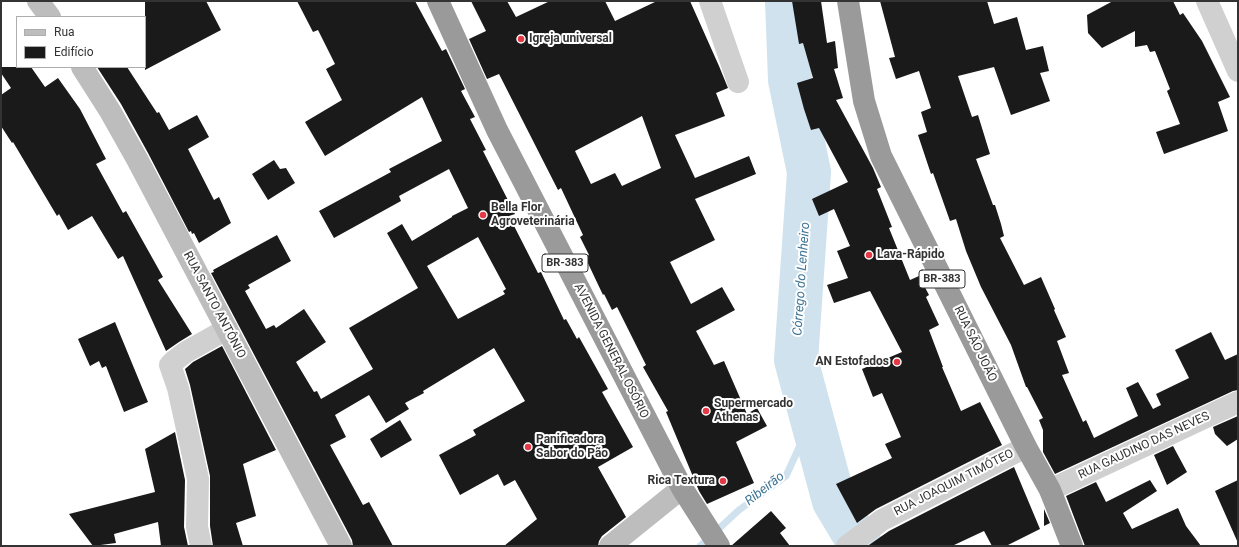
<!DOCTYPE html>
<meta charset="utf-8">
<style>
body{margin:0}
#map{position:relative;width:1239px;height:547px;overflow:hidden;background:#fff;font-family:Roboto,sans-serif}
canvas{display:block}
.frame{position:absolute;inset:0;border:2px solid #333;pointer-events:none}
.legend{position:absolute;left:16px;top:16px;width:130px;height:52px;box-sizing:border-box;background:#fff;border:1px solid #adadad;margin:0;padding:5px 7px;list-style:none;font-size:12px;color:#333}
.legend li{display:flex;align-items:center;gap:8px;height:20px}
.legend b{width:20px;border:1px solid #adadad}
</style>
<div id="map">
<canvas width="1239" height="547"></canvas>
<div class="frame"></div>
<ul class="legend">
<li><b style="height:5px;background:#bdbdbd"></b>Rua</li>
<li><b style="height:11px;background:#1a1a1a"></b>Edifício</li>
</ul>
</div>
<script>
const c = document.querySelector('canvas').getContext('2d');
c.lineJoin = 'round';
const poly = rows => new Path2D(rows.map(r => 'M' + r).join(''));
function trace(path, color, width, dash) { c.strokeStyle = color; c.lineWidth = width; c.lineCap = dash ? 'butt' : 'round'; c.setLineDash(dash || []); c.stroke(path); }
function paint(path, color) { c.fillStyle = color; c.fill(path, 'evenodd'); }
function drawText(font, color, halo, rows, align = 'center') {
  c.font = font + ' Roboto,sans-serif'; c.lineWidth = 4; c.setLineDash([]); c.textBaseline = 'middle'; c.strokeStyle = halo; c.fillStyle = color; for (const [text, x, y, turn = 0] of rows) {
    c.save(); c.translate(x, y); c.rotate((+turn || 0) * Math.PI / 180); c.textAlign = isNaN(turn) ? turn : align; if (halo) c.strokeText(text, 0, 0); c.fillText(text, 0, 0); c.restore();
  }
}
trace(poly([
 [700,546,739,510,786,476,812,419]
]), '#cfe2ee', 7);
trace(poly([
 [787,1,790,80,809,172,796,360,834,501,861,546]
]), '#cfe2ee', 44);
paint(poly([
 [145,1,206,1,221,30,145,70],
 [297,1,415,1,442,51,446,49,465,89,461,91,475,117,470,119,486,150,483,151,515,214,509,216,538,273,541,272,564,320,566,319,577,339,579,337,608,389,602,392,633,447,598,467,626,517,602,536,599,541,598,546,504,546,537,519,515,480,504,486,498,474,460,495,439,455,476,435,473,430,525,401,494,348,423,391,424,393,405,403,409,409,386,423,369,395,335,415,346,437,330,445,363,505,369,502,393,546,353,546,352,540,211,273,214,272,213,270,277,235,291,261,248,285,250,288,245,291,266,329,274,325,276,328,304,309,326,342,296,362,314,392,317,391,321,399,373,369,349,328,418,288,387,233,402,224,412,241,452,217,452,216,468,208,449,169,399,196,401,201,334,238,319,211,391,172,389,169,442,141,422,97,325,156,305,122,342,100,326,69,335,64,318,30,313,32],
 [478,237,506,289,503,291,505,294,458,319,427,266],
 [471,1,507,1,516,17,550,1,605,1,615,21,657,1,690,1,719,66,728,88,716,93,725,116,675,135,695,178,749,156,756,174,695,199,715,240,670,262,691,304,722,287,735,310,696,331,714,365,724,361,747,414,757,408,767,426,736,442,754,483,707,504,699,491,666,412,668,411,643,367,646,365,617,307,612,310,604,294,603,295,585,257,589,255,580,237,583,235,561,188,558,190,499,74,487,79,469,39,486,31],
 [642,116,661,168,622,186,615,173,591,184,575,151],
 [792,1,821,1,827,43,835,41,838,68,834,69,843,98,836,100,873,168,881,187,877,189,892,227,889,228,910,280,919,276,929,295,926,297,939,325,929,330,943,367,942,367,961,411,980,402,1002,445,876,509,857,523,836,484,892,458,885,444,901,437,882,393,873,397,862,369,902,352,870,291,834,303,827,285,848,278,837,251,850,246,834,209,819,216,812,199,848,182,819,128,811,130,804,109,797,83,813,78,803,43,799,44],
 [880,1,987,1,994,24,1017,17,1026,50,1043,46,1049,71,1040,73,1050,101,1011,115,994,67,958,76,972,117,978,115,990,154,976,159,993,205,995,205,1001,224,1004,236,1000,238,1024,285,1041,277,1055,309,1054,310,1066,337,1057,341,1069,373,1062,375,1083,422,1086,420,1094,438,1138,416,1126,388,1138,382,1153,409,1161,405,1156,394,1189,378,1175,350,1211,332,1225,360,1238,354,1238,390,1233,391,1055,474,1043,452,1043,430,1039,420,1043,418,1027,387,1026,387,1011,345,981,287,966,251,956,219,950,221,933,173,931,174,918,135,927,132,921,112,931,108,919,71,896,79,889,58,895,57],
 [1113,1,1173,1,1180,15,1183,13,1202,41,1230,97,1218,102,1228,131,1164,154,1156,132,1180,124,1167,91,1170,89,1155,51,1150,52,1147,45,1135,47,1135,31,1102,48,1088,33,1087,15],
 [1,67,31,67,45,87,58,78,80,109,106,159,96,164,123,213,126,211,163,277,158,280,192,334,179,342,166,351,123,256,118,259,92,216,68,230,59,214,57,216,13,142,12,143,1,126,1,95,11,88,1,73],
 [97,67,127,67,157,113,159,112,169,130,197,115,209,137,188,149,214,200,219,197,231,223,199,243,194,233,192,234,191,231,189,232,148,153,121,104],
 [274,160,280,169,286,168,295,183,268,200,252,174],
 [115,322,148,402,124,412,106,366,102,368,99,361,90,366,78,339],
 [222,346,276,450,243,464,256,516,236,523,243,546,213,546,210,526,210,476,190,385,185,369,193,362],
 [1238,416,1238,439,1227,446,1215,434,1213,427],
 [400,420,412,440,381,458,370,439],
 [175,432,185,480,184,527,188,546,161,546,158,522,114,534,116,543,93,546,69,514,155,492,145,449],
 [1173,446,1187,472,1167,485,1154,455],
 [1014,467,1040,529,1006,546,992,546,984,531,952,546,870,546,869,545,889,531],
 [1150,480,1157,491,1123,513,1132,529,1178,508,1186,526,1201,546,1085,546,1066,496,1096,482,1106,502],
 [1238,480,1238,543,1215,491],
 [1044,509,1050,523,1044,526],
 [771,511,786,528,780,533,790,546,731,546]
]), '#1a1a1a');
trace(poly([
 [710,1,738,82],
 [1207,1,1238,71],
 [1050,490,1238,402],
 [201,546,197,527,198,479,178,388,170,365,174,361,186,352,227,329],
 [847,546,882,520,1026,447]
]), '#d0d0d0', 22);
trace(poly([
 [38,1,50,17],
 [82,67,110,111,137,159,341,546],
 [610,546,682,488]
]), '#bdbdbd', 22);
trace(poly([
 [438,1,497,130,682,488,719,546],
 [848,1,864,101,881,156,1026,447,1050,490,1072,546]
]), '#9a9a9a', 22);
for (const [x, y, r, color] of [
 [521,39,4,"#e63946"],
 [483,215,4,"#e63946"],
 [869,255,4,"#e63946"],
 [897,362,4,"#e63946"],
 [706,411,4,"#e63946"],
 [528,447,4,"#e63946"],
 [723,481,4,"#e63946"]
]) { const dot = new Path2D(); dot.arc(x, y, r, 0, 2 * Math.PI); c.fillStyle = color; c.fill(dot); trace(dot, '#fff', 1.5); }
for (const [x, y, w] of [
 [565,263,46],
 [942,279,46]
]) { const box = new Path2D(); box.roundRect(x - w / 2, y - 9, w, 18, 3); c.fillStyle = '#fff'; c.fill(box); trace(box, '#333', 1); }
drawText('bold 11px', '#333', null, [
 ["BR-383",565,263],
 ["BR-383",942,279]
]);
drawText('bold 12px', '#333', '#fff', [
 ["Igreja universal",529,39],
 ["Bella Flor",491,208],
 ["Agroveterinária",491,222],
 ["Lava-Rápido",877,255],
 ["AN Estofados",889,362,"right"],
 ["Supermercado",714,404],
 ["Athenas",714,418],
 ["Panificadora",536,440],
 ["Sabor do Pão",536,454],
 ["Rica Textura",715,481,"right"]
], 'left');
drawText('12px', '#333', '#fff', [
 ["RUA SANTO ANTÔNIO",214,305,62],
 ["RUA SÃO JOÃO",975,344,64],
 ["AVENIDA GENERAL OSÓRIO",611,351,63],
 ["RUA GAUDINO DAS NEVES",1144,446,-25],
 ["RUA JOAQUIM TIMÓTEO",954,483,-27]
]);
drawText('italic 13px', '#3f7597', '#fff', [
 ["Córrego do Lenheiro",802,279,-86],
 ["Ribeirão",765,489,-38]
]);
</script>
